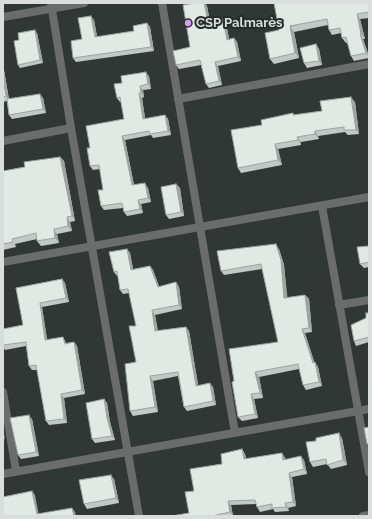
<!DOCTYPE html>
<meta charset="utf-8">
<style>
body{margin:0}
#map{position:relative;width:372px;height:519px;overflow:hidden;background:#313734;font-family:Raleway,sans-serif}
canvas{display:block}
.frame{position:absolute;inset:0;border:4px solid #d9dddb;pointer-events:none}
</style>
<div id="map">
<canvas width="372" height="519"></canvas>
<div class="frame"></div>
</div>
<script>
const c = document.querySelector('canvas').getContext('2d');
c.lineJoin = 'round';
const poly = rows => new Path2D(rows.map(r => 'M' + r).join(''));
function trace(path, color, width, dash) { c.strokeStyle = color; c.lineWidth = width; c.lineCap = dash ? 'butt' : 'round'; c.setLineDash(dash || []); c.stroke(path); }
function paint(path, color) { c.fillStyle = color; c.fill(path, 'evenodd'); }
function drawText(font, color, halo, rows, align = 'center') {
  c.font = font + ' Raleway,sans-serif'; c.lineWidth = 4; c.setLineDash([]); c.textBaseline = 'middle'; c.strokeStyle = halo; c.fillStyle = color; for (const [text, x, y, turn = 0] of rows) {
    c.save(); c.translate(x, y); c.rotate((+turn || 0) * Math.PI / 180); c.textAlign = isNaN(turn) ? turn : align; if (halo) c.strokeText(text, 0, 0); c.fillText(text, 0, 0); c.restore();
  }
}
trace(poly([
 [51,3,71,128,139,516],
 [162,3,235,433],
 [178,99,369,64],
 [3,141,71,128],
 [322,206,369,472],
 [3,262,369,197],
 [339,305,369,300],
 [3,392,16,471],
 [3,474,369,409],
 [363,516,369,515]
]), '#6a6d6b', 8);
trace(poly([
 [3,17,84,3]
]), '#6a6d6b', 8);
paint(poly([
 [196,3,205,3,207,6,210,22,226,23,229,39,234,38,237,42,241,61,218,66,222,85,209,88,206,84,201,65,179,69,176,65,190,47],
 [369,3,369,18,360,19,365,39,363,39,369,56,369,58,354,61,351,56,347,43,346,43,342,38,341,33,332,35,329,30,328,25,294,32,299,58,274,64,270,59,279,30],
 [94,20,97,37,134,31,147,23,150,27,154,51,76,62,73,58,82,39],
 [37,33,43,63,20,68,18,65,19,40],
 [316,44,319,49,322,65,307,68,304,63],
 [3,69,4,70,9,99,43,98,46,113,12,119,9,115,7,101,3,102],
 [149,76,151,89,143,90,144,97,142,98,145,119,165,115,168,119,171,135,153,138,151,135,125,140,134,185,148,188,151,202,141,204,143,213,127,216,124,212,123,208,104,210,101,206,103,190,100,169,93,170,90,166,90,148,124,119,121,102,120,102,117,98],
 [355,102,359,134,348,135,345,132,318,136,319,139,301,142,301,145,278,149,282,165,241,173,238,168,262,125,293,113,294,115,322,111],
 [60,157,64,161,75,221,70,222,72,231,57,234,59,243,41,246,37,241,37,239,15,244,16,247,3,250,3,171,25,167],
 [176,184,180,188,184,216,169,219,166,215],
 [369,246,369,267,364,268,360,264],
 [127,249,130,253,133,269,150,266,153,270,159,287,176,282,179,287,182,309,155,315,158,331,186,327,189,331,198,385,213,387,216,405,187,411,184,407,178,376,153,381,158,412,133,416,130,411,136,362,136,326,129,293,123,294,120,290,118,276,117,276,114,272],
 [279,249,284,265,287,298,305,295,309,299,312,332,305,333,314,362,318,367,322,386,306,390,303,385,299,369,259,377,263,398,254,399,258,418,242,421,238,417,234,381,278,342,262,269,224,275,221,271],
 [62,279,65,283,69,302,42,307,47,340,63,337,66,343,74,342,77,346,85,394,64,398,67,423,49,425,46,421,37,370,32,370,29,366,26,346,5,350,3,346,3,329,23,325,16,288],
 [369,313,369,342,356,346,354,341],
 [104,399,107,403,110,422,115,440,95,443,92,439],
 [32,419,39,456,21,459,18,455],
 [342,438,347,465,331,469,327,464,313,467,310,462],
 [242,449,245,454,246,459,282,453,285,458,286,459,304,460,307,474,292,477,296,506,288,508,289,511,275,512,273,509,260,512,257,507,256,504,231,505,233,516,172,516,189,513,194,491,222,464],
 [114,479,119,503,87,509,84,504]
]), '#c2c8c5');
paint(poly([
 [204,3,207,6,211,26,208,22],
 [357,14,360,19,365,39,361,34],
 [91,16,94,20,98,41,95,37],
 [223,19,226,23,230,44,227,40],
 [147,23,150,27,154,51,151,47],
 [290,26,294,32,299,58,295,53],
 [35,30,37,33,43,63,40,60],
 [360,34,363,39,369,57,366,53],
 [234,38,237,42,241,61,238,57],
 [316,44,319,49,322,65,319,61],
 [215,62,218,66,222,85,219,81],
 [3,69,4,70,9,101,6,96,3,78],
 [146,72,149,76,151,89,148,84],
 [140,86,143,90,144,97,141,93],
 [139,93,142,98,146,123,143,119],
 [40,94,43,98,46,113,43,109],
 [351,97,355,102,359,134,356,130],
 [165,115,168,119,171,135,168,131],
 [315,131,318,136,319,139,315,134],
 [122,136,125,140,135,190,132,185],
 [297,137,301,142,301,145,298,140],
 [275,144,278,149,282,165,278,160],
 [60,157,64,161,75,221,72,216],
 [145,183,148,188,151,202,148,198],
 [176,184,180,188,184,216,181,212],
 [138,200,141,204,143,213,140,209],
 [67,217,70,222,72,231,68,226],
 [54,229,57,234,59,243,55,238],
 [276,244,279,249,284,265,288,303,284,298],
 [127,249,130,253,134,274,131,270],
 [150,266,153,270,161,291,158,287],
 [62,279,65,283,69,302,66,298],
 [176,282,179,287,182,309,179,305],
 [305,295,309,299,312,332,309,328],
 [40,303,42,307,48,344,45,340],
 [152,310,155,315,158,335,155,331],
 [186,327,189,331,199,390,196,386],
 [302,329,305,333,316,367,315,362,318,367,322,386,319,382],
 [74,342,77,346,85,394,82,390],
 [255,372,259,377,263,398,260,393],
 [150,376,153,381,158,412,155,407],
 [210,383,213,387,216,405,213,401],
 [61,394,64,398,67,423,64,419],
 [251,394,254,399,258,418,255,414],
 [104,399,107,403,110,422,115,440,112,436,107,418],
 [29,415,32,419,39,456,36,452],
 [3,426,5,440,3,436],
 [339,433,342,438,347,465,343,460],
 [242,449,245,454,247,464,244,459],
 [282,453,285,458,286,464,283,460],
 [301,456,304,460,307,474,304,469],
 [289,473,292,477,296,506,293,502],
 [111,475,114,479,119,503,116,498],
 [32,491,35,495,39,516,37,514],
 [228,501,231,505,233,516,230,512],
 [285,503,288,508,289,511,286,507],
 [72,508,75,512,76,516,74,516]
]), '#9ea3a0');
const building = poly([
 [196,3,204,3,208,22,223,19,227,40,234,38,238,57,215,62,219,81,206,84,200,60,176,65,173,51,190,47,183,5,196,3],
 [274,3,369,3,369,12,357,14,361,34,360,34,366,53,351,56,346,37,342,38,340,28,329,30,327,19,290,26,295,53,270,59,265,33,279,30,274,3],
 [91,16,95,37,134,31,133,26,147,23,151,47,73,58,71,41,82,39,78,18,91,16],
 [35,30,40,60,18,65,14,41,19,40,18,33,35,30],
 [316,44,319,61,304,63,300,48,316,44],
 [146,72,148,84,140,86,141,93,139,93,143,119,165,115,168,131,150,134,149,131,122,136,132,185,145,183,148,198,138,200,140,209,124,212,122,203,101,206,98,190,103,190,99,165,90,166,87,148,90,148,86,126,124,119,120,97,117,98,114,84,122,83,121,76,146,72],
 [3,78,6,96,3,97,3,78],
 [40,94,43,109,9,115,7,99,40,94],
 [351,97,356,130,344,130,344,127,315,131,315,134,297,137,298,140,275,144,278,160,238,168,231,130,262,125,261,120,293,113,293,115,322,111,320,101,351,97],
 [60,157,72,216,67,217,68,226,54,229,55,238,37,241,36,233,12,239,13,242,3,244,3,171,25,167,24,162,60,157],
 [176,184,181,212,166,215,161,187,176,184],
 [276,244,281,260,284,298,305,295,309,328,302,329,313,363,315,362,319,382,303,385,298,364,255,372,260,393,251,394,255,414,238,417,232,382,234,381,229,349,278,342,261,264,221,271,217,251,276,244],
 [369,246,369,262,360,264,357,247,369,246],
 [127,249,131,270,150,266,158,287,176,282,179,305,152,310,155,331,186,327,196,386,210,383,213,401,184,407,178,372,150,376,155,407,130,411,125,364,136,362,129,326,136,326,128,289,120,290,117,271,114,272,109,252,127,249],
 [62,279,66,298,40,303,45,340,63,337,65,344,74,342,82,390,61,394,64,419,46,421,36,365,29,366,26,342,3,345,3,329,23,325,16,288,62,279],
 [366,313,369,313,369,337,354,341,351,325,366,318,366,313],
 [104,399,107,418,112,436,92,439,86,403,104,399],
 [29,415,36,452,18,455,10,418,29,415],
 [369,427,369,443,367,444,364,428,369,427],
 [339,433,343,460,327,465,326,459,310,462,306,442,316,441,316,438,339,433],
 [242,449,244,459,282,453,283,460,301,456,304,469,289,473,293,502,285,503,286,507,272,508,272,504,257,507,255,500,228,501,230,512,212,516,172,516,189,513,185,492,194,491,190,469,222,464,221,454,242,449],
 [111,475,116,498,84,504,79,480,111,475],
 [32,491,37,514,72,508,74,516,3,516,3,497,32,491]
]);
paint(building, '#e1e9e5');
trace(building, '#9ea3a0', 1);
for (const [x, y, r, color] of [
 [188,23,4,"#d89af8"]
]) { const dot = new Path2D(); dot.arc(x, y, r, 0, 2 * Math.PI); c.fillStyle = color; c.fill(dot); trace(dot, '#272d2a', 1.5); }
drawText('bold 13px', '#d9dddb', '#272d2a', [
 ["CSP Palmarès",196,23]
], 'left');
</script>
